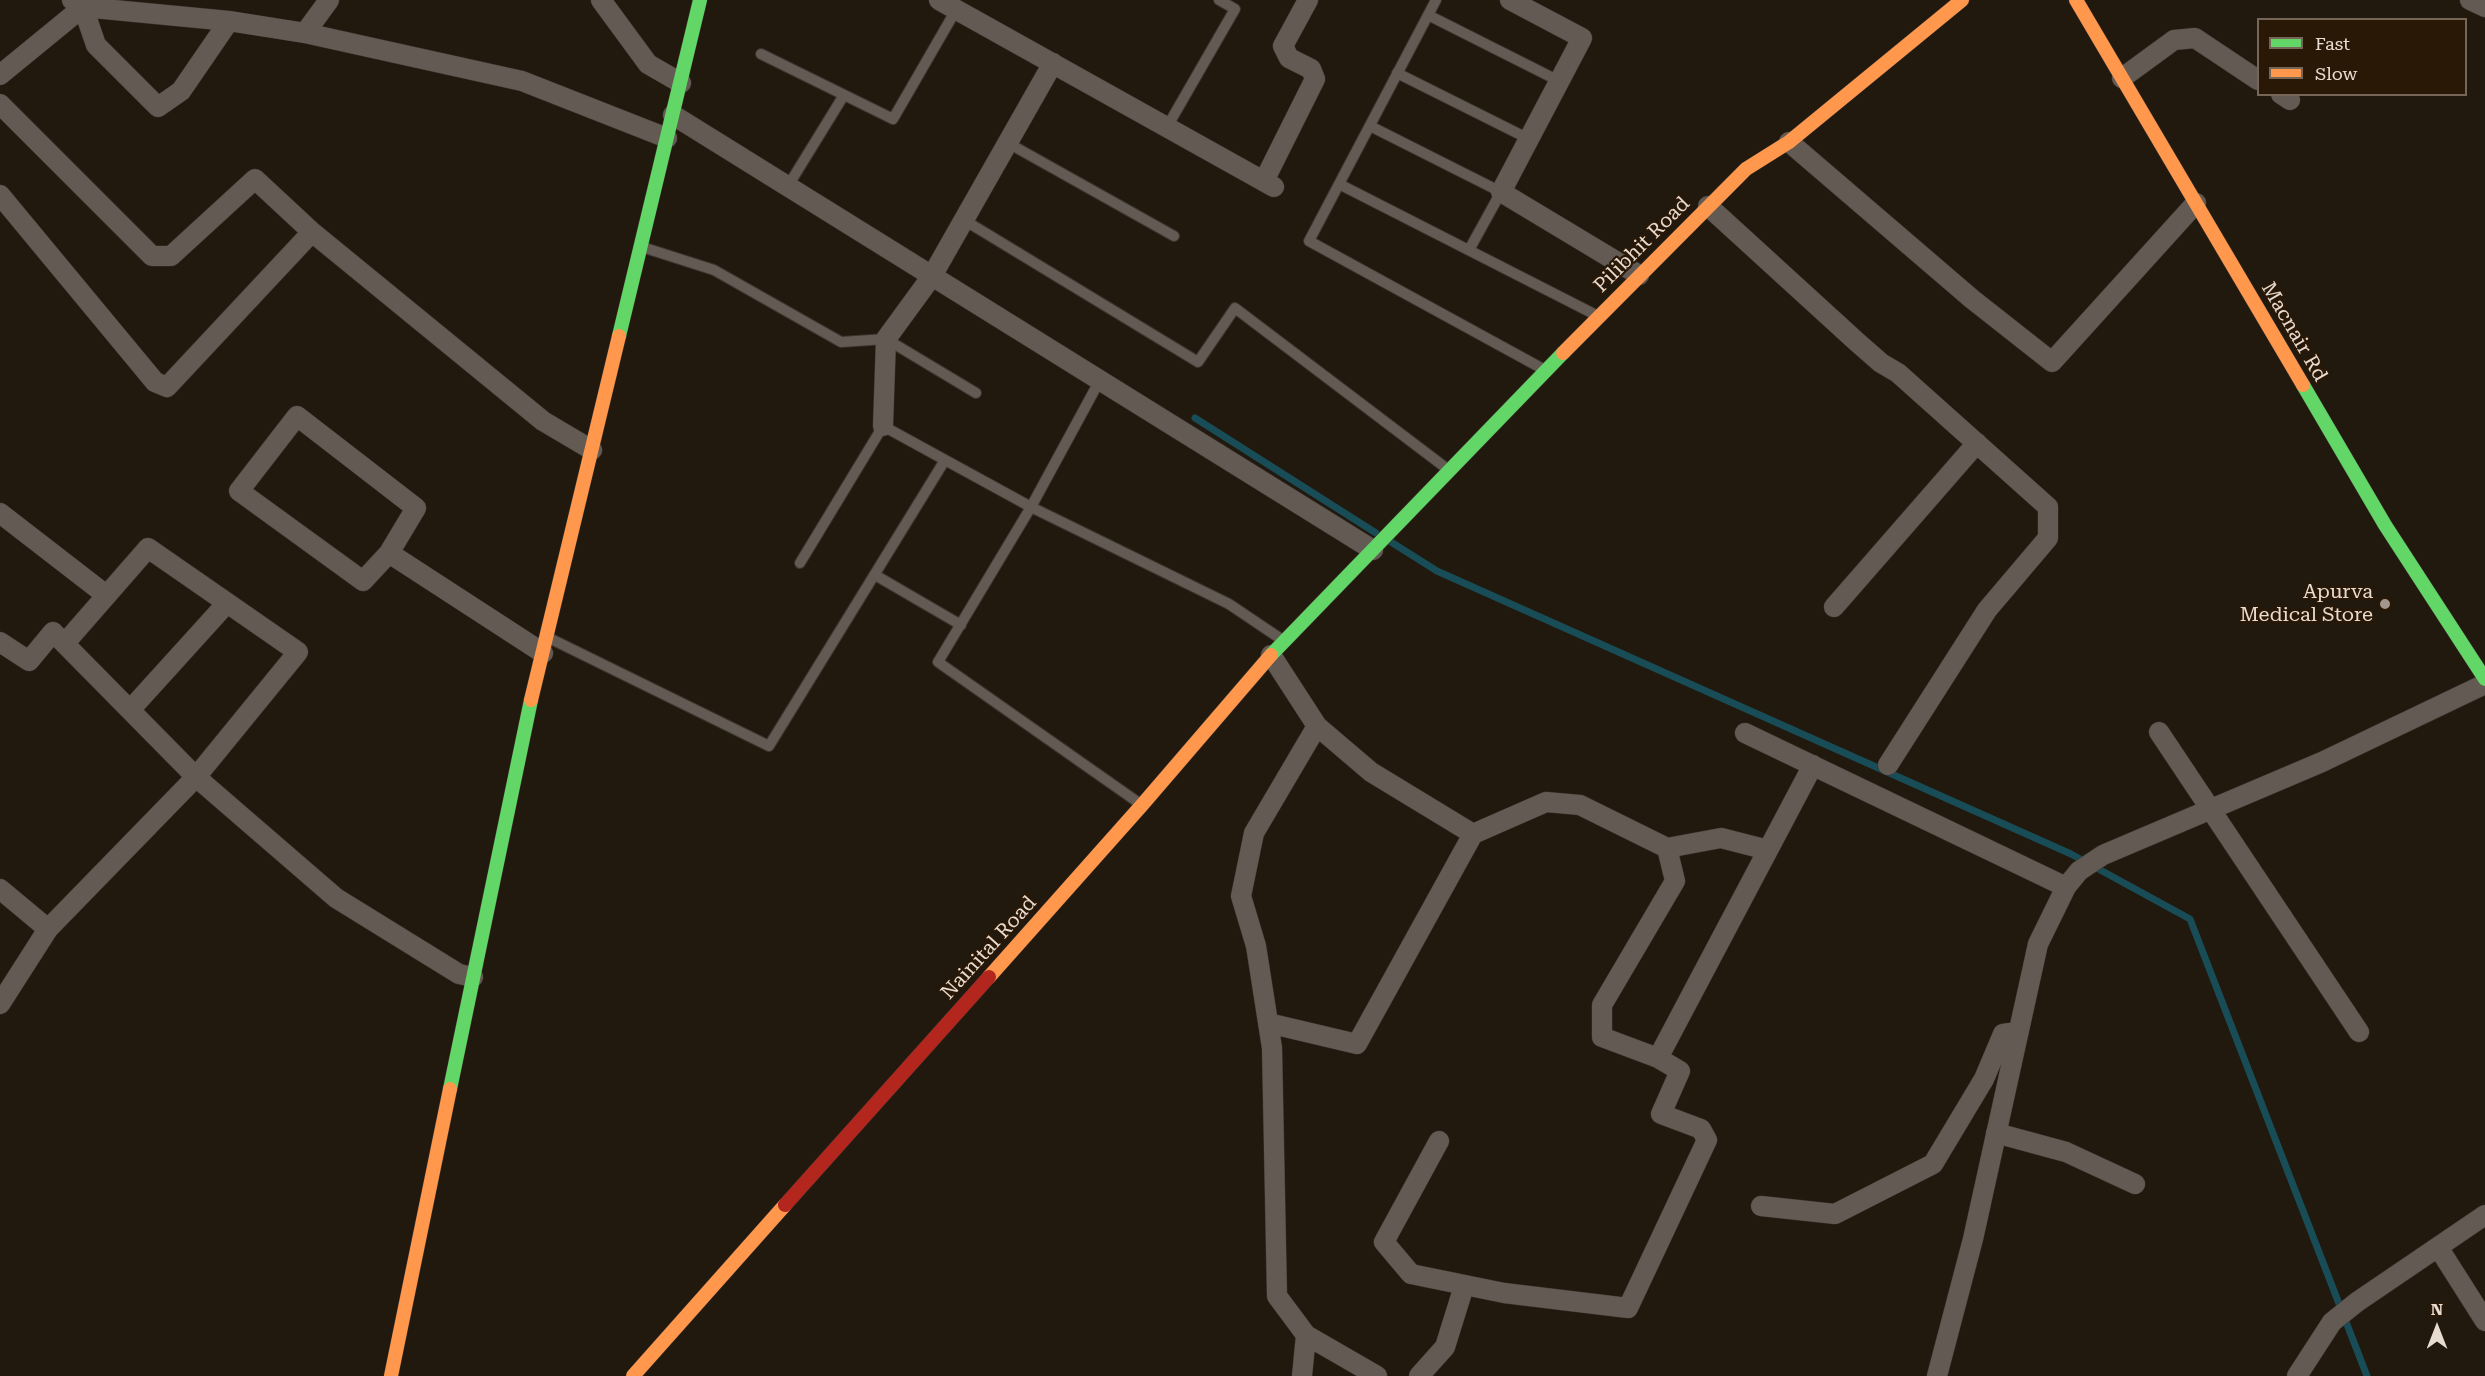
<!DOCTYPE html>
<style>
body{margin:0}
#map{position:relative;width:2485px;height:1376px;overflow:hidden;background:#21180e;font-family:"Roboto Serif",serif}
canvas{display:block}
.legend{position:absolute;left:2257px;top:18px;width:210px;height:78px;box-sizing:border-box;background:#291806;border:2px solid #756657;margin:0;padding:8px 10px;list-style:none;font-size:18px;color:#e8dcd1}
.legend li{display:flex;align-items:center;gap:12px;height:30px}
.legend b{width:30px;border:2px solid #756657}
.north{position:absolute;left:2407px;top:1298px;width:60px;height:60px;-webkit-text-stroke:4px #291806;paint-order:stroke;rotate:0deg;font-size:16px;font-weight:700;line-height:24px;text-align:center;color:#e8dcd1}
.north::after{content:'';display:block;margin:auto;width:21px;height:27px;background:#e8dcd1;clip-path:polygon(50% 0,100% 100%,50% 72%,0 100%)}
</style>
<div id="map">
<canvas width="2485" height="1376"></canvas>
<ul class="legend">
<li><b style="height:8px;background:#63d668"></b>Fast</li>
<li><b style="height:8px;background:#ff974d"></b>Slow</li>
</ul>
<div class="north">N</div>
</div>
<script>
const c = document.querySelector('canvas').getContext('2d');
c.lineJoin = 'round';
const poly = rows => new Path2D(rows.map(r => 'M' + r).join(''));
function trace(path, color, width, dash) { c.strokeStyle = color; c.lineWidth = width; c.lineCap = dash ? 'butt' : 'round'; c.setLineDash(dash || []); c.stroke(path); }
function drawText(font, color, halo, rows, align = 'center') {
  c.font = font + ' "Roboto Serif",serif'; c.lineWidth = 4.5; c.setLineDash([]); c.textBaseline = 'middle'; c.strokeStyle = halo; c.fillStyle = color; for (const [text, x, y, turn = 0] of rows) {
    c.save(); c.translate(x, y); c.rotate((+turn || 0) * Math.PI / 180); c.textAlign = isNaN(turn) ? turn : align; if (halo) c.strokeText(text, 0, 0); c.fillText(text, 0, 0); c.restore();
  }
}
trace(poly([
 [1195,418,1376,533],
 [1391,542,1437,571,2071,854,2190,919,2367,1376]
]), '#184d57', 7);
const lane = poly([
 [1436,0,1309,241,1543,369],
 [1428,15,1559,81],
 [761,54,893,119,956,10],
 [1397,73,1529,139],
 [1370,126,1501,192,1469,250],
 [1167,127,1235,9,1219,0],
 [1008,143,1174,236],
 [1339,184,1596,315],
 [788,186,844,95],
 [964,220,1198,362,1235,308,1446,468],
 [642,247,714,270,841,342,886,339,976,393],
 [1100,380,1031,507,938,662,1139,803],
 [800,563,883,426,1031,507,1229,604,1281,639],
 [875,575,961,625],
 [547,637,769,746,945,460]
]);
const street = poly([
 [72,0,83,7,229,21,305,33,522,81,667,138],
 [84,0,83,7,96,45,158,107,181,91,229,21],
 [601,0,648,64,681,83],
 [939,0,1274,187],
 [1510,0,1582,38,1501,192,1639,275],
 [2470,0,2485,7],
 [305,33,329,0],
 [0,75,83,7],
 [2122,78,2174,40,2195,38,2258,80],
 [2281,94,2290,100],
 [0,104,152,256,171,256,255,179,312,232,543,421,592,450],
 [673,115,1373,550],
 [1789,142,1972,299,2052,362,2196,203],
 [1264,181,1315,79,1311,69,1289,58,1283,46,1308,0],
 [0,195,155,382,167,387,312,232],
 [1708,206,1857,342,1881,363,1898,373,2048,507,2048,538,1987,610,1888,765],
 [883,426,886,339,932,276,1053,63],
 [0,513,106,595],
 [389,553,416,508,297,416,239,491,363,581,389,553,543,653],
 [1834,607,1977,443],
 [0,642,29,661,53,632,196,777,336,898,459,974,473,977],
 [1271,655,1317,726,1371,772,1473,834,1546,802,1580,805,1667,848,1721,838,1768,850],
 [130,710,227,603],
 [2159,732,2359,1032],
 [1745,733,2066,887],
 [0,889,48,929],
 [0,1004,48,929,196,777,298,652,148,548,65,643],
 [1268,1023,1357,1044,1473,834],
 [1658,1058,1813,765],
 [1996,1133,2066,1152,2135,1184],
 [1439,1141,1384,1242,1411,1274,1504,1293,1628,1308,1707,1140,1701,1129,1661,1114,1680,1071,1658,1058,1602,1037,1602,1005,1675,881,1667,848],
 [1761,1206,1835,1214,1933,1164,1984,1079,2003,1034,2017,1032],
 [2438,1247,2485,1321],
 [1306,1335,1377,1376],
 [1302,1376,1306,1335,1277,1296,1272,1048,1256,946,1241,896,1254,833,1317,726],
 [1419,1376,1445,1347,1464,1286],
 [1937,1376,1973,1239,2038,944,2066,887,2079,871,2103,855,2322,762,2485,684],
 [2297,1376,2332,1322,2357,1302,2485,1215]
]);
const fast = poly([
 [619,336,700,0],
 [2303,385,2385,525,2485,679],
 [1271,655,1563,353],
 [450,1089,531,700]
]);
const slow = poly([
 [2076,0,2303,385],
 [1563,353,1746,169,1789,142,1962,0],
 [531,700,619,336],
 [989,977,1142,805,1271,655],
 [391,1376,450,1089],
 [633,1376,785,1205]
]);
const jam = poly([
 [785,1205,989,977]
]);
trace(lane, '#3b342e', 12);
trace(street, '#3b342e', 21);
trace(fast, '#3b342e', 15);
trace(slow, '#3b342e', 15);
trace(jam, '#3b342e', 15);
trace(lane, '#625a53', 10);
trace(street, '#625a53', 20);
trace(fast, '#63d668', 14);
trace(slow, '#ff974d', 14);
trace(jam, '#b3261e', 14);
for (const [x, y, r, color] of [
 [2385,604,6,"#a2978d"]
]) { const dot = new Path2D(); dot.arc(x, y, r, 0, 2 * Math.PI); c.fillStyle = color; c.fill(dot); trace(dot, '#291806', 2); }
drawText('20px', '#e8dcd1', '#291806', [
 ["Pilibhit Road",1642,245,-45],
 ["Macnair Rd",2294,332,60],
 ["Nainital Road",989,948,-48]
]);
drawText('20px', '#e8dcd1', '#291806', [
 ["Apurva",2373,592],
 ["Medical Store",2373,615]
], 'right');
</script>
